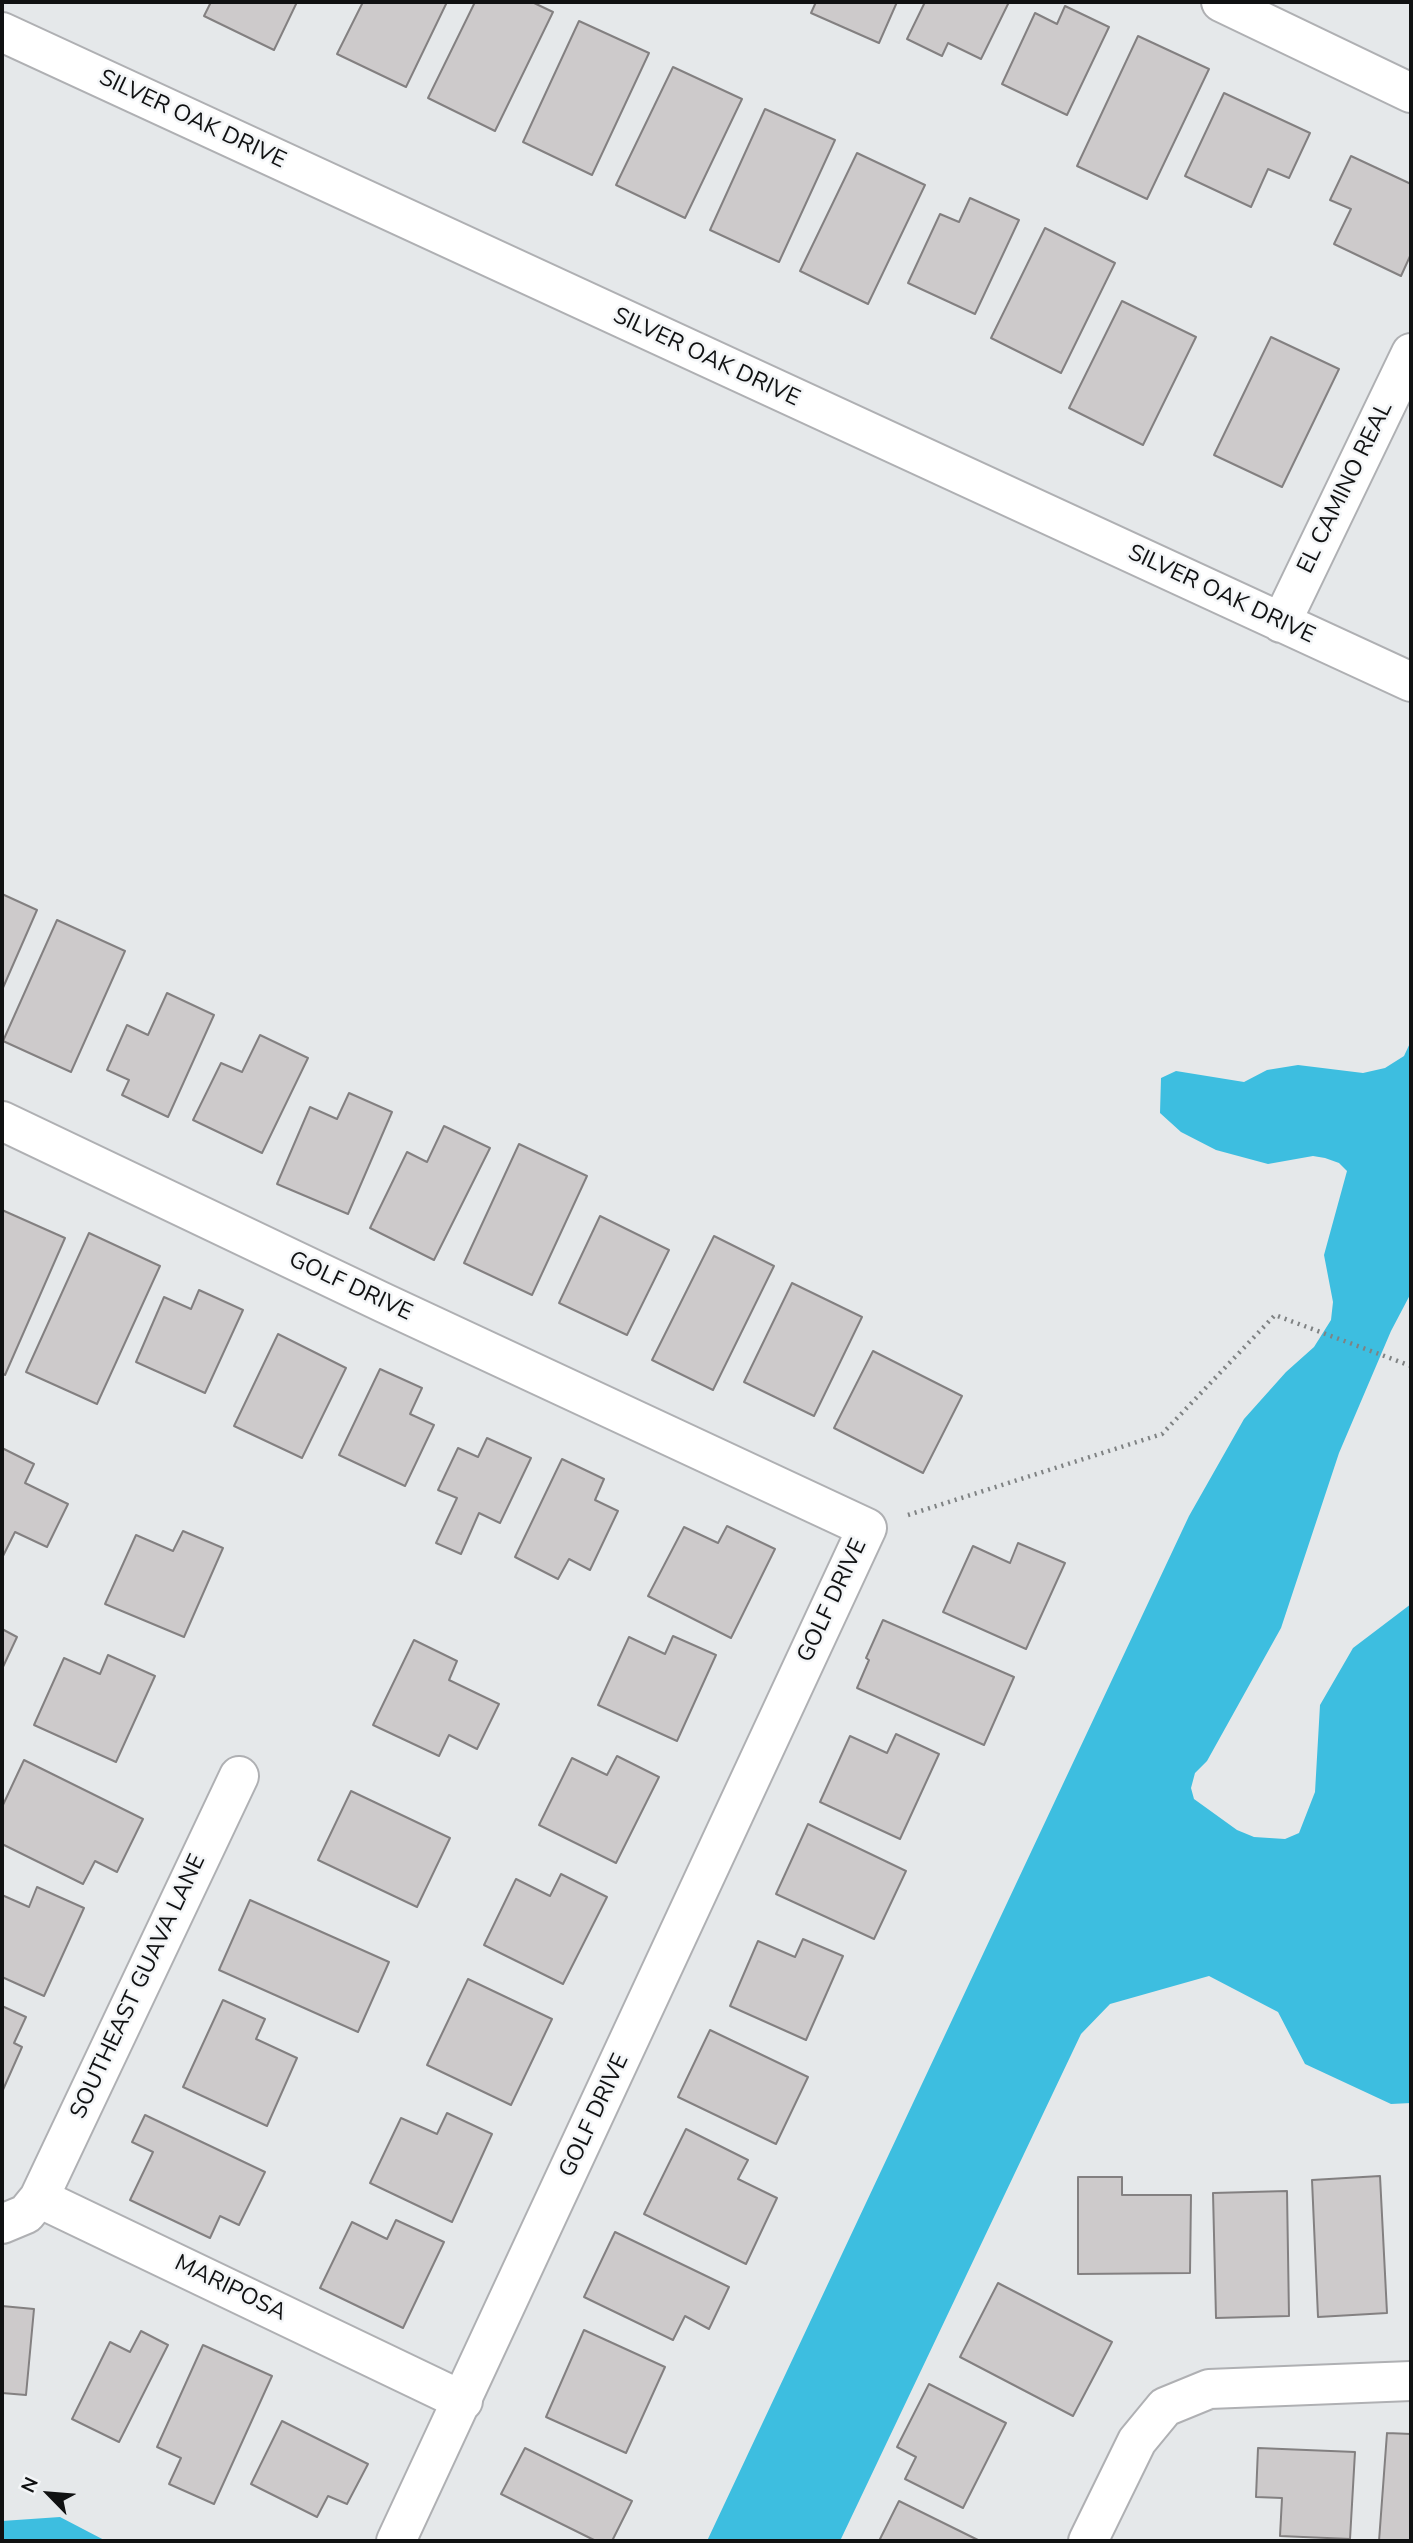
<!DOCTYPE html>
<style>
body{margin:0}
#map{position:relative;width:1413px;height:2543px;overflow:hidden;background:#e5e8ea;font-family:"Nunito Sans",sans-serif}
canvas{display:block}
.frame{position:absolute;inset:0;border:4px solid #101112;pointer-events:none}
.north{position:absolute;left:14px;top:2459px;width:70px;height:70px;-webkit-text-stroke:5px #f3f5f7;paint-order:stroke;rotate:295deg;font-size:19px;font-weight:700;line-height:28px;text-align:center;color:#101112}
.north::after{content:'';display:block;margin:auto;width:24px;height:32px;background:#101112;clip-path:polygon(50% 0,100% 100%,50% 72%,0 100%)}
</style>
<div id="map">
<canvas width="1413" height="2543"></canvas>
<div class="frame"></div>
<div class="north">N</div>
</div>
<script>
const c = document.querySelector('canvas').getContext('2d');
c.lineJoin = 'round';
function paint(path, color) { c.fillStyle = color; c.fill(path, 'evenodd'); }
const poly = rows => new Path2D(rows.map(r => 'M' + r).join(''));
function trace(path, color, width, dash) { c.strokeStyle = color; c.lineWidth = width; c.lineCap = dash ? 'butt' : 'round'; c.setLineDash(dash || []); c.stroke(path); }
function drawText(font, color, halo, rows, align = 'center') {
  c.font = font + ' "Nunito Sans",sans-serif'; c.lineWidth = 5; c.setLineDash([]); c.textBaseline = 'middle'; c.strokeStyle = halo; c.fillStyle = color; for (const [text, x, y, turn = 0] of rows) {
    c.save(); c.translate(x, y); c.rotate((+turn || 0) * Math.PI / 180); c.textAlign = isNaN(turn) ? turn : align; if (halo) c.strokeText(text, 0, 0); c.fillText(text, 0, 0); c.restore();
  }
}
paint(poly([
 [1411,1041,1411,1293,1391,1331,1339,1453,1281,1628,1207,1761,1195,1773,1191,1788,1194,1799,1237,1830,1254,1837,1285,1839,1299,1833,1315,1792,1320,1705,1353,1648,1411,1604,1411,2103,1391,2104,1305,2064,1278,2012,1209,1976,1110,2004,1081,2034,840,2541,707,2541,1189,1516,1244,1419,1286,1372,1314,1347,1331,1320,1333,1302,1324,1255,1347,1171,1339,1163,1325,1158,1313,1156,1268,1164,1216,1150,1181,1132,1160,1113,1161,1078,1176,1071,1244,1082,1267,1070,1298,1065,1363,1073,1385,1068,1404,1056],
 [60,2517,106,2541,2,2541,2,2521]
]), '#3dbee0');
const building = poly([
 [211,2,297,2,274,50,204,16,211,2],
 [363,2,447,2,406,87,337,54,363,2],
 [475,2,532,2,553,12,495,131,428,98,475,2],
 [816,2,897,2,879,43,811,13,816,2],
 [925,2,1009,2,981,59,948,43,942,56,907,39,925,2],
 [1065,6,1109,27,1067,115,1002,84,1035,13,1057,24,1065,6],
 [579,21,649,53,592,175,523,142,579,21],
 [1138,36,1209,69,1147,199,1077,166,1138,36],
 [673,67,742,99,685,218,616,185,673,67],
 [1224,93,1310,133,1289,178,1268,169,1251,207,1185,176,1224,93],
 [765,109,835,140,779,262,710,230,765,109],
 [857,153,925,185,868,304,800,271,857,153],
 [1351,156,1411,184,1411,254,1401,276,1334,244,1351,209,1330,200,1351,156],
 [970,198,1019,220,975,314,908,283,940,214,959,222,970,198],
 [1045,228,1115,263,1061,373,991,338,1045,228],
 [1122,301,1196,337,1143,445,1069,408,1122,301],
 [1271,337,1339,369,1282,487,1214,455,1271,337],
 [2,894,37,910,2,990,2,894],
 [57,920,125,951,71,1072,3,1041,57,920],
 [167,993,214,1015,168,1117,122,1095,129,1080,107,1070,127,1025,148,1035,167,993],
 [260,1035,308,1058,262,1153,193,1120,221,1063,242,1072,260,1035],
 [349,1093,392,1112,348,1214,277,1184,310,1107,337,1119,349,1093],
 [444,1126,490,1148,434,1260,370,1228,407,1152,427,1162,444,1126],
 [519,1144,587,1176,532,1295,464,1263,519,1144],
 [2,1210,65,1238,5,1375,2,1373,2,1210],
 [600,1216,669,1250,627,1335,559,1303,600,1216],
 [89,1233,160,1266,97,1404,26,1372,89,1233],
 [714,1236,774,1266,713,1390,652,1360,714,1236],
 [792,1283,862,1317,814,1416,744,1382,792,1283],
 [199,1290,243,1310,205,1393,136,1362,164,1297,191,1309,199,1290],
 [278,1334,346,1368,302,1458,234,1426,278,1334],
 [873,1351,962,1396,923,1473,834,1428,873,1351],
 [380,1369,422,1388,410,1414,434,1425,405,1486,339,1455,380,1369],
 [487,1438,531,1458,500,1523,479,1513,461,1554,436,1543,457,1498,438,1490,458,1448,478,1457,487,1438],
 [2,1448,34,1464,25,1483,68,1504,47,1547,15,1532,3,1556,2,1555,2,1448],
 [562,1459,604,1479,595,1500,618,1511,590,1570,569,1559,558,1579,515,1557,562,1459],
 [727,1526,775,1549,731,1638,648,1596,684,1527,718,1543,727,1526],
 [183,1531,223,1548,184,1637,105,1604,136,1535,173,1551,183,1531],
 [1018,1543,1065,1563,1026,1649,943,1612,973,1546,1010,1563,1018,1543],
 [883,1620,1014,1677,984,1745,857,1688,869,1660,866,1658,883,1620],
 [2,1629,17,1637,2,1669,2,1629],
 [673,1636,716,1655,677,1741,598,1705,629,1637,665,1654,673,1636],
 [414,1640,457,1661,449,1680,499,1704,477,1749,449,1735,439,1756,373,1725,414,1640],
 [108,1655,155,1676,116,1762,34,1725,64,1658,100,1674,108,1655],
 [896,1734,939,1754,900,1839,820,1802,850,1736,887,1753,896,1734],
 [617,1756,659,1777,616,1863,539,1825,572,1758,607,1775,617,1756],
 [24,1760,143,1819,117,1872,95,1861,83,1884,2,1844,2,1807,24,1760],
 [351,1791,450,1838,417,1907,318,1860,351,1791],
 [808,1824,906,1871,874,1939,776,1894,808,1824],
 [561,1874,607,1897,563,1984,484,1945,516,1879,550,1896,561,1874],
 [37,1887,84,1908,44,1996,2,1977,2,1895,29,1907,37,1887],
 [250,1900,389,1962,358,2032,219,1970,250,1900],
 [803,1939,843,1956,806,2040,730,2006,758,1941,795,1957,803,1939],
 [468,1979,552,2019,511,2105,427,2065,468,1979],
 [223,2000,265,2019,256,2039,297,2058,267,2126,183,2087,223,2000],
 [2,2006,26,2017,14,2043,22,2047,2,2092,2,2006],
 [710,2030,808,2077,776,2144,678,2097,710,2030],
 [447,2113,492,2134,452,2222,370,2183,401,2118,437,2134,447,2113],
 [145,2115,265,2172,239,2225,220,2216,210,2238,130,2200,153,2152,132,2142,145,2115],
 [686,2129,748,2160,738,2179,777,2198,746,2264,644,2214,686,2129],
 [1380,2176,1387,2313,1318,2317,1312,2180,1380,2176],
 [1078,2177,1122,2177,1122,2195,1191,2195,1190,2273,1078,2274,1078,2177],
 [1287,2191,1289,2316,1216,2318,1213,2193,1287,2191],
 [396,2220,444,2242,403,2328,320,2288,352,2222,387,2239,396,2220],
 [615,2232,729,2287,709,2329,685,2316,673,2340,584,2297,615,2232],
 [998,2283,1112,2342,1073,2416,960,2357,998,2283],
 [2,2306,34,2309,26,2395,2,2393,2,2306],
 [584,2330,665,2367,626,2453,546,2417,584,2330],
 [141,2331,168,2345,119,2442,72,2419,110,2342,130,2352,141,2331],
 [203,2345,272,2376,214,2504,169,2484,181,2458,157,2447,203,2345],
 [929,2384,1006,2423,963,2508,905,2479,916,2457,897,2447,929,2384],
 [282,2421,368,2464,347,2504,328,2496,317,2517,251,2484,282,2421],
 [1387,2433,1411,2434,1411,2541,1379,2541,1387,2433],
 [525,2448,632,2501,612,2541,596,2541,501,2494,525,2448],
 [1258,2448,1355,2452,1350,2539,1280,2536,1282,2498,1256,2497,1258,2448],
 [899,2501,980,2541,879,2541,899,2501]
]);
paint(building, '#cdcacb');
trace(building, '#838081', 2);
const minor = poly([
 [1221,2,1411,93],
 [2,32,1411,682],
 [1281,623,1411,353],
 [2,1121,384,1303,867,1528,396,2541],
 [39,2198,239,1776],
 [2,2224,26,2214,39,2198,463,2401],
 [1088,2541,1137,2441,1165,2407,1209,2389,1411,2381]
]);
trace(minor, '#afb0b3', 42);
trace(poly([
 [908,1515,1162,1434,1275,1315,1411,1366]
]), '#7f8283', 4.5, [2, 5]);
trace(minor, '#fff', 38);
drawText('23px', '#101112', '#f3f5f7', [
 ["SILVER OAK DRIVE",192,120,25],
 ["SILVER OAK DRIVE",706,358,25],
 ["EL CAMINO REAL",1346,488,-64],
 ["SILVER OAK DRIVE",1221,595,25],
 ["GOLF DRIVE",350,1287,25],
 ["GOLF DRIVE",833,1601,-65],
 ["SOUTHEAST GUAVA LANE",139,1987,-65],
 ["GOLF DRIVE",595,2116,-65],
 ["MARIPOSA",230,2289,26]
]);
</script>
